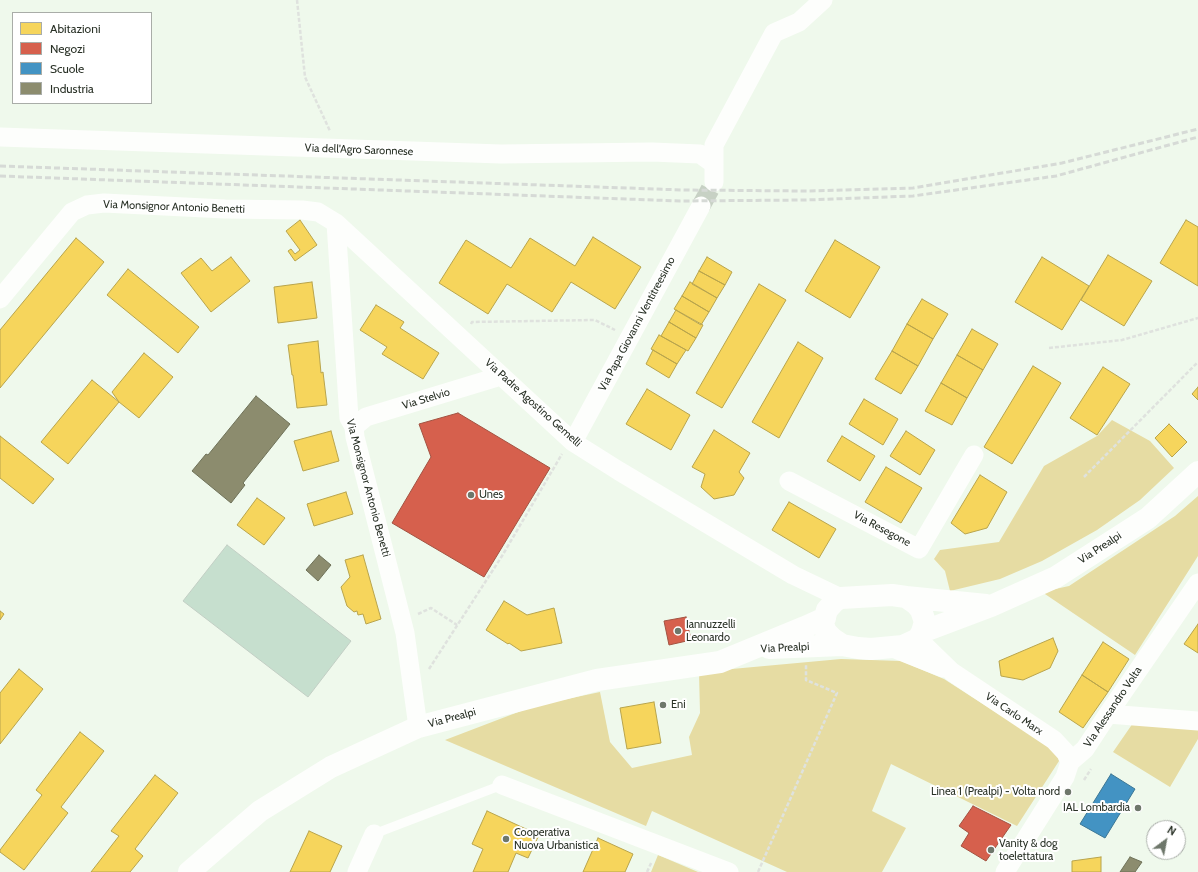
<!DOCTYPE html>
<style>
body{margin:0}
#map{position:relative;width:1198px;height:872px;overflow:hidden;background:#eff9ec;font-family:Cabin,sans-serif}
canvas{display:block}
.legend{position:absolute;left:12px;top:12px;width:140px;height:92px;box-sizing:border-box;background:#fff;border:1px solid #a9ada8;margin:0;padding:5px 7px;list-style:none;font-size:12px;color:#293126}
.legend li{display:flex;align-items:center;gap:8px;height:20px}
.legend b{width:20px;border:1px solid #a9ada8}
.north{position:absolute;left:1146px;top:820px;width:40px;height:40px;box-sizing:border-box;background:#fff;border:1px solid #a9ada8;border-radius:50%;rotate:32deg;font-size:11px;font-weight:700;line-height:16px;text-align:center;color:#293126}
.north::after{content:'';display:block;margin:auto;width:14px;height:18px;background:#6e776b;clip-path:polygon(50% 0,100% 100%,50% 72%,0 100%)}
</style>
<div id="map">
<canvas width="1198" height="872"></canvas>
<ul class="legend">
<li><b style="height:11px;background:#f6d55c"></b>Abitazioni</li>
<li><b style="height:11px;background:#d6604d"></b>Negozi</li>
<li><b style="height:11px;background:#4393c3"></b>Scuole</li>
<li><b style="height:11px;background:#8c8c6e"></b>Industria</li>
</ul>
<div class="north">N</div>
</div>
<script>
const c = document.querySelector('canvas').getContext('2d');
c.lineJoin = 'round';
function paint(path, color) { c.fillStyle = color; c.fill(path, 'evenodd'); }
const poly = rows => new Path2D(rows.map(r => 'M' + r).join(''));
function trace(path, color, width, dash) { c.strokeStyle = color; c.lineWidth = width; c.lineCap = dash ? 'butt' : 'round'; c.setLineDash(dash || []); c.stroke(path); }
function drawText(font, color, halo, rows, align = 'center') {
  c.font = font + ' Cabin,sans-serif'; c.lineWidth = 4; c.setLineDash([]); c.textBaseline = 'middle'; c.strokeStyle = halo; c.fillStyle = color; for (const [text, x, y, turn = 0] of rows) {
    c.save(); c.translate(x, y); c.rotate((+turn || 0) * Math.PI / 180); c.textAlign = isNaN(turn) ? turn : align; if (halo) c.strokeText(text, 0, 0); c.fillText(text, 0, 0); c.restore();
  }
}
paint(poly([
 [1112,420,1150,441,1174,468,1140,500,1097,530,1042,561,1000,579,950,591,945,571,934,559,940,550,999,542,1044,466,1097,436],
 [1198,496,1198,556,1135,655,1042,592,1069,586,1175,516],
 [841,659,901,661,944,679,1056,751,1059,761,1017,826,891,764,872,811,906,828,882,872,787,872,652,811,646,826,445,740,534,706,600,692,610,742,632,768,692,755,689,737,700,713,699,672],
 [1133,723,1198,727,1198,739,1170,787,1113,752],
 [658,855,698,872,651,872]
]), '#e6dca3');
const homes = poly([
 [300,220,317,245,295,261,288,251,291,249,295,254,300,250,286,231,300,220],
 [1186,220,1198,227,1198,286,1160,263,1186,220],
 [593,237,641,267,615,309,571,282,552,312,507,284,488,314,439,283,466,240,511,268,530,238,575,266,593,237],
 [76,238,104,262,0,388,0,330,76,238],
 [835,240,880,267,850,318,805,291,835,240],
 [1108,255,1152,281,1124,326,1081,300,1108,255],
 [231,257,250,281,211,312,181,273,201,258,212,271,231,257],
 [707,257,732,272,725,285,699,271,707,257],
 [1042,257,1089,286,1062,330,1015,302,1042,257],
 [128,269,199,327,178,353,107,295,128,269],
 [699,271,725,285,717,298,692,284,699,271],
 [312,282,317,318,278,323,274,287,312,282],
 [690,282,717,298,709,312,682,296,690,282],
 [759,284,786,300,722,408,696,393,759,284],
 [682,296,709,312,701,325,674,309,682,296],
 [922,299,948,314,933,339,907,324,922,299],
 [376,305,404,322,400,328,439,353,423,379,382,354,387,347,360,330,376,305],
 [676,310,703,325,696,338,669,322,676,310],
 [669,322,696,338,688,351,661,336,669,322],
 [907,324,933,339,918,366,892,351,907,324],
 [972,329,998,344,983,370,957,355,972,329],
 [659,335,686,350,677,364,651,349,659,335],
 [318,341,321,373,323,372,327,405,297,408,293,375,292,375,288,345,318,341],
 [798,342,823,358,779,438,752,422,798,342],
 [653,350,677,364,669,378,646,364,653,350],
 [892,351,918,366,901,394,875,379,892,351],
 [144,353,173,377,139,418,119,402,112,392,144,353],
 [957,355,983,370,967,398,941,383,957,355],
 [1033,366,1061,383,1012,464,984,447,1033,366],
 [1103,367,1130,384,1097,435,1070,418,1103,367],
 [92,380,119,402,68,464,41,442,92,380],
 [941,383,967,398,952,425,925,411,941,383],
 [1198,387,1198,400,1192,394,1198,387],
 [647,389,690,415,671,450,626,424,647,389],
 [864,399,898,419,883,445,849,424,864,399],
 [1169,424,1187,442,1172,457,1155,438,1169,424],
 [714,430,750,453,739,472,744,478,734,495,714,499,701,487,705,474,692,467,714,430],
 [331,431,339,461,303,471,294,441,331,431],
 [906,431,935,450,920,475,890,456,906,431],
 [0,436,54,479,33,504,0,478,0,436],
 [842,436,875,456,860,481,827,461,842,436],
 [886,467,922,488,901,523,865,502,886,467],
 [980,475,1007,492,987,528,965,534,951,523,980,475],
 [346,492,353,514,314,526,307,504,346,492],
 [257,498,285,518,264,545,237,525,257,498],
 [789,502,836,529,819,558,772,530,789,502],
 [363,555,381,619,366,624,363,614,358,615,357,611,354,612,347,606,341,587,350,577,345,560,363,555],
 [504,601,527,615,554,608,562,643,521,651,509,643,508,644,486,630,504,601],
 [0,611,4,614,0,620,0,611],
 [1198,624,1198,653,1184,644,1198,624],
 [1053,638,1058,651,1050,668,1023,680,1001,676,999,661,1053,638],
 [1103,642,1129,659,1108,692,1082,675,1103,642],
 [19,669,43,689,0,744,0,693,19,669],
 [1082,675,1108,692,1083,728,1059,712,1082,675],
 [654,702,661,743,627,749,620,708,654,702],
 [80,732,104,751,61,807,68,813,24,870,0,852,0,850,42,795,36,790,80,732],
 [155,775,178,793,135,849,143,856,130,872,91,872,119,836,111,831,155,775],
 [487,811,539,835,528,858,516,853,508,872,473,872,483,849,472,844,487,811],
 [309,831,342,846,330,872,290,872,309,831],
 [598,838,633,854,625,872,583,872,598,838],
 [1101,857,1101,872,1072,872,1072,861,1101,857]
]);
paint(homes, '#f6d55c');
trace(homes, '#b8a44c', 1);
const shops = poly([
 [458,413,550,468,484,577,392,523,431,457,419,424,458,413],
 [686,617,691,640,669,645,664,621,686,617],
 [973,806,1011,825,986,861,961,846,969,833,959,826,973,806]
]);
paint(shops, '#d6604d');
trace(shops, '#a25241', 1);
const schools = poly([
 [1111,774,1135,789,1105,838,1080,824,1111,774]
]);
paint(schools, '#4393c3');
trace(schools, '#3b7694', 1);
const industry = poly([
 [256,396,290,424,243,483,245,485,231,503,192,471,206,454,208,455,256,396],
 [319,555,331,565,318,581,306,570,319,555],
 [1130,857,1142,862,1135,872,1120,872,1130,857]
]);
paint(industry, '#8c8c6e');
trace(industry, '#6e7158', 1);
const building = poly([
 [227,545,351,641,308,697,183,601,227,545]
]);
paint(building, '#c6dfce');
trace(building, '#c2cec4', 1);
trace(poly([
 [701,206,714,182]
]), '#c7d1c4', 19, [19, 10]);
trace(poly([
 [297,0,305,77,330,131],
 [471,324,472,322,595,320,615,330],
 [1049,348,1122,340,1198,318],
 [1084,477,1198,362],
 [418,614,431,608,457,625],
 [429,669,502,556,562,454],
 [1084,780,1091,769],
 [647,872,652,861],
 [758,872,837,693,806,680,806,665]
]), '#dfe2de', 2.5, [4, 2]);
trace(poly([
 [374,834,502,785]
]), '#fdfefc', 9);
trace(poly([
 [0,137,501,154,652,152,700,154,714,164],
 [714,182,714,145,774,33,799,22,823,0],
 [336,223,349,418,354,427,355,437,405,633,418,727],
 [0,299,72,212,87,205,104,203,225,209,302,210,318,212,336,223,573,442,619,471,793,575,841,598],
 [354,427,366,417,501,376],
 [573,442,701,206],
 [789,481,919,549,974,455],
 [918,639,952,672,1054,740,1066,753,1070,762],
 [890,647,943,668],
 [1108,714,1198,721],
 [502,785,729,872],
 [357,872,374,834],
 [1005,872,1065,777,1070,762,1085,749,1108,714,1198,583]
]), '#fdfefc', 19);
trace(poly([
 [892,595,906,597,916,604,921,610,925,622,922,632,918,639,903,646,871,649,858,648,842,645,833,639,826,632,823,624,827,610,835,601,841,598,892,595],
 [906,597,986,605],
 [922,632,991,606,1056,577,1148,518,1198,472],
 [769,648,842,645],
 [189,872,260,811,331,767,418,727,597,680,720,662,805,627,825,618]
]), '#fdfefc', 22);
trace(poly([
 [0,166,683,190,807,191,913,188,1062,163,1198,129],
 [0,176,680,201,806,200,913,196,1056,176,1198,137]
]), '#d6dad6', 3, [6, 3]);
for (const [x, y, r, color] of [
 [471,495,4,"#6e776b"],
 [678,631,4,"#6e776b"],
 [663,705,4,"#6e776b"],
 [1068,792,4,"#6e776b"],
 [1138,808,4,"#6e776b"],
 [506,839,4,"#6e776b"],
 [991,850,4,"#6e776b"]
]) { const dot = new Path2D(); dot.arc(x, y, r, 0, 2 * Math.PI); c.fillStyle = color; c.fill(dot); trace(dot, '#fff', 1.5); }
drawText('11px', '#293126', '#fff', [
 ["Via dell'Agro Saronnese",359,150,2],
 ["Via Monsignor Antonio Benetti",174,207,2],
 ["Via Papa Giovanni Ventitreesimo",637,324,-62],
 ["Via Stelvio",426,399,-17],
 ["Via Padre Agostino Gemelli",533,403,42],
 ["Via Monsignor Antonio Benetti",368,488,75],
 ["Via Resegone",882,529,28],
 ["Via Prealpi",1100,548,-33],
 ["Via Prealpi",785,648,-3],
 ["Via Alessandro Volta",1113,707,-56],
 ["Via Carlo Marx",1014,714,34],
 ["Via Prealpi",452,718,-15]
]);
drawText('11px', '#293126', '#fff', [
 ["Unes",479,495],
 ["Iannuzzelli",686,625],
 ["Leonardo",686,638],
 ["Eni",671,705],
 ["Linea 1 (Prealpi) - Volta nord",1060,792,"right"],
 ["IAL Lombardia",1130,808,"right"],
 ["Cooperativa",514,833],
 ["Nuova Urbanistica",514,846],
 ["Vanity & dog",999,844],
 ["toelettatura",999,857]
], 'left');
</script>
